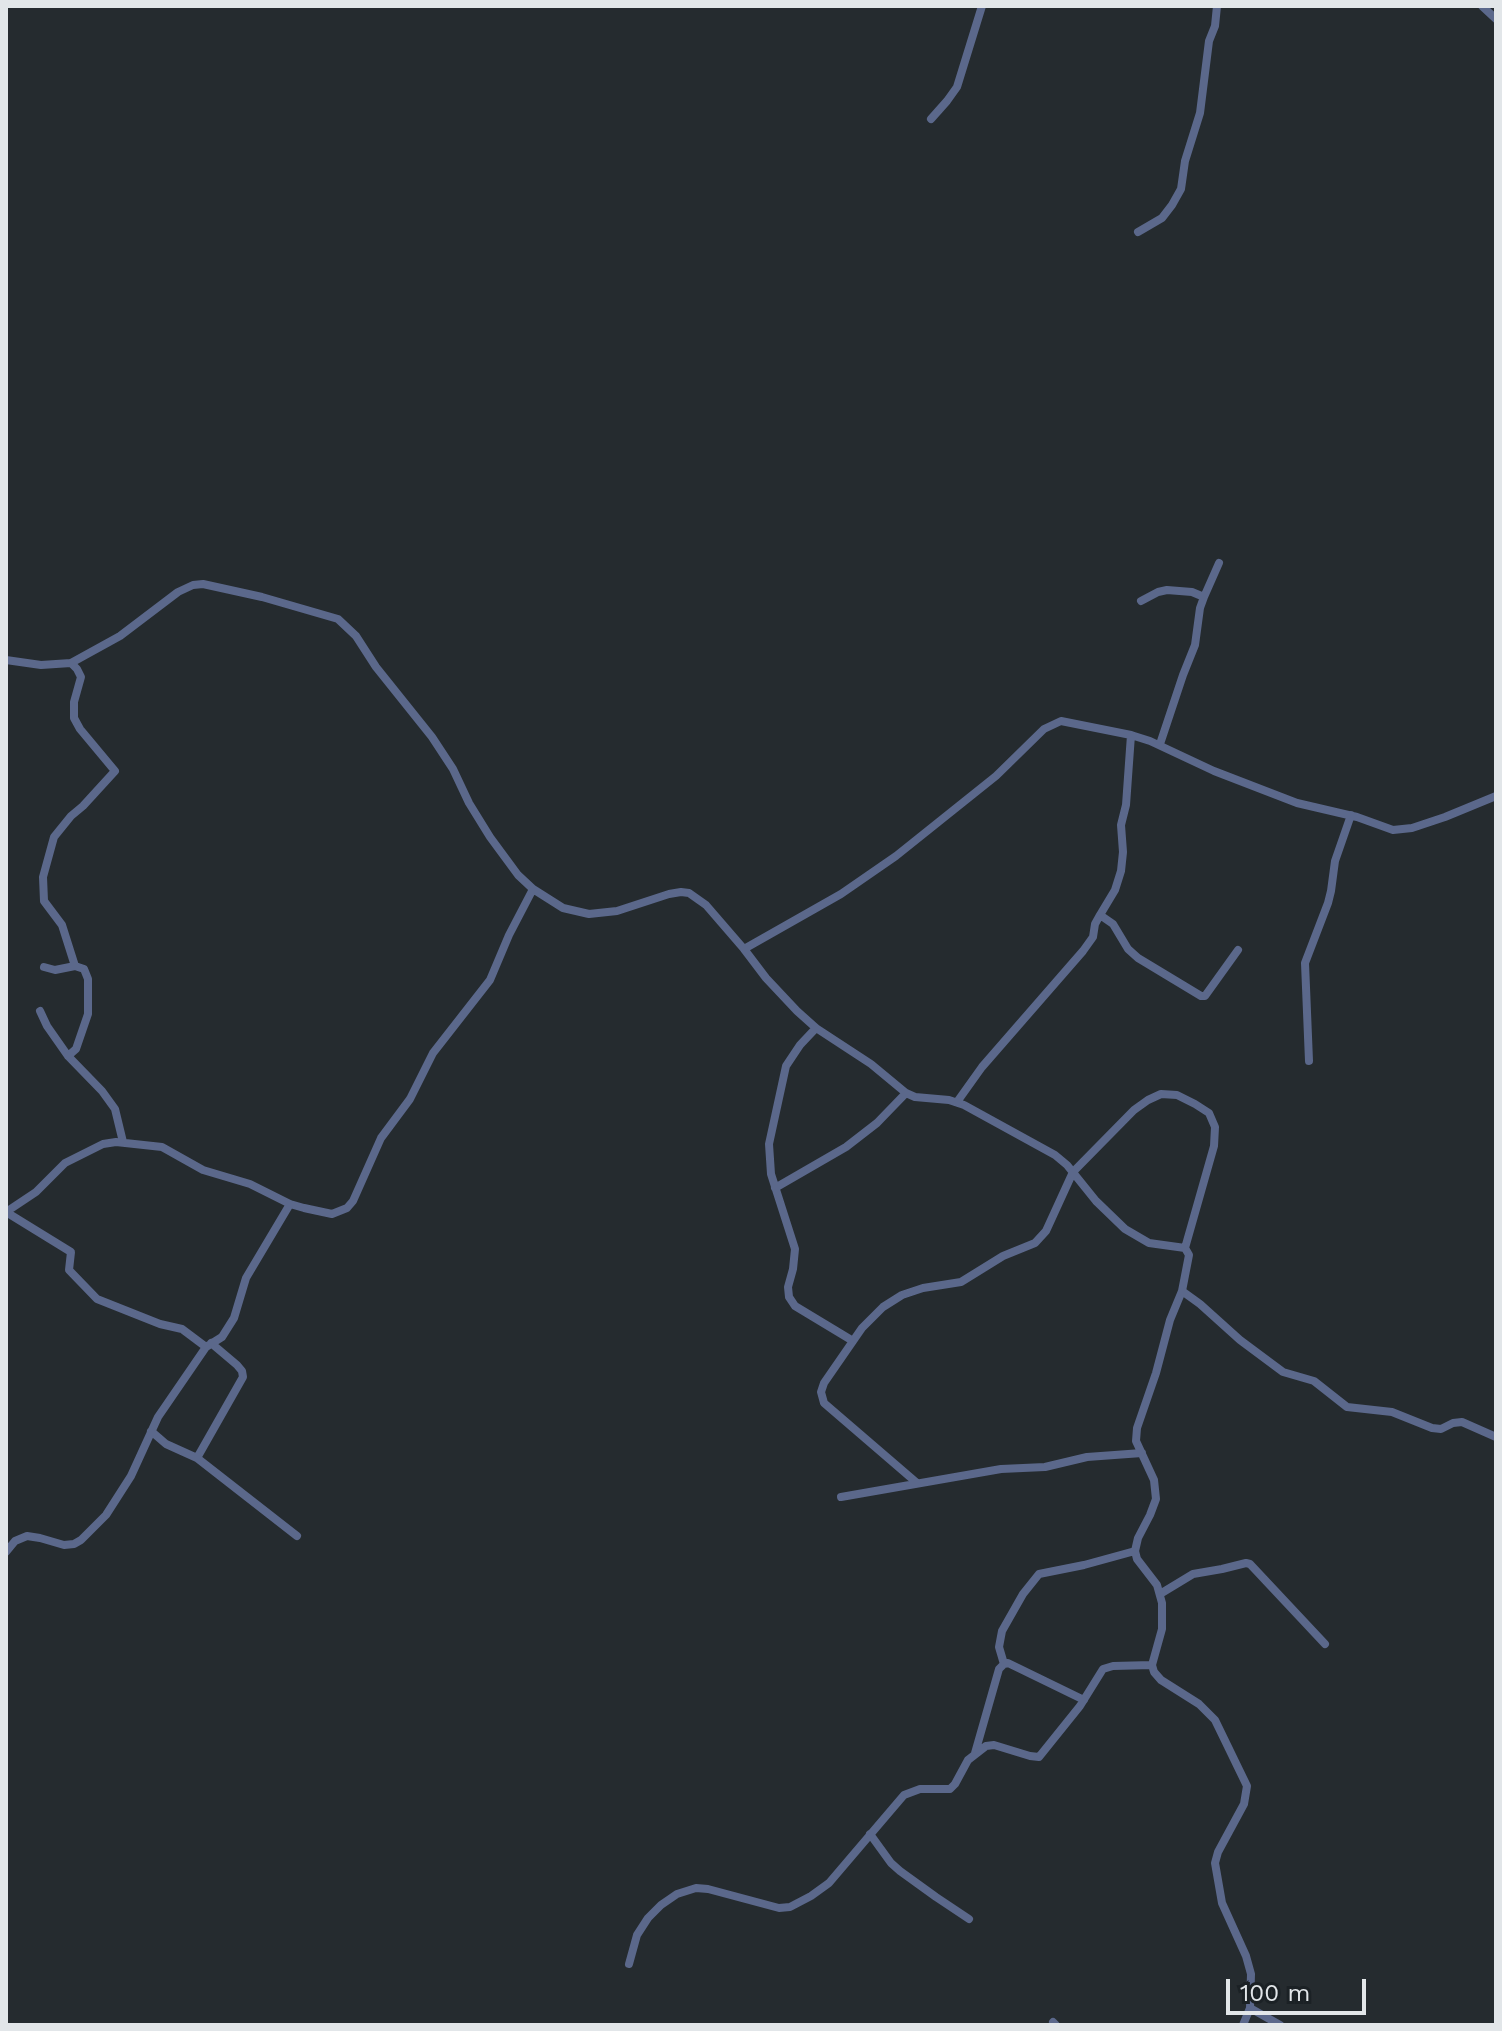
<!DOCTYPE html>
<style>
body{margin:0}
#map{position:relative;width:1502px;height:2031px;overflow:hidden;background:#252b2f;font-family:"Work Sans",sans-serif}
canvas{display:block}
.frame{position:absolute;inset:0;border:8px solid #e2e6e9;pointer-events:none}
.scale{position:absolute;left:1226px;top:1979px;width:140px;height:36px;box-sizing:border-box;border:4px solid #e2e6e9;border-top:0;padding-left:10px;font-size:24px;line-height:28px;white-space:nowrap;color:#e2e6e9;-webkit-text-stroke:6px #1b2125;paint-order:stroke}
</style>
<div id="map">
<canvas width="1502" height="2031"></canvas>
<div class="frame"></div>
<div class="scale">100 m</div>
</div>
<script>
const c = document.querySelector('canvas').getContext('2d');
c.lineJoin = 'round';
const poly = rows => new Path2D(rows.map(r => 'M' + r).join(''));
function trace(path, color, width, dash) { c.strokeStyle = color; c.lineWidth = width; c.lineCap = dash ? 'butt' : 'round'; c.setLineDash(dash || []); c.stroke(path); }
trace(poly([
 [1482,6,1496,19],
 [931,119,947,101,957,87,982,6],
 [1138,232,1162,218,1172,205,1181,189,1185,161,1200,113,1209,41,1215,26,1217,6],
 [1141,601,1158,592,1167,590,1192,592,1204,597],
 [6,660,41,665,71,663,120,636,178,592,193,585,203,584,262,597,338,619,356,636,376,667,432,737,453,769,469,803,490,837,518,875,533,889,563,908,589,914,617,911,669,894,681,892,689,893,706,905,744,949,841,894,896,856,996,776,1044,729,1061,721,1131,735,1150,741,1214,771,1297,803,1357,817,1393,830,1412,828,1445,817,1496,796],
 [71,663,77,669,81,677,74,702,74,718,80,729,115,771,83,806,71,816,54,837,43,877,44,901,62,925,75,966],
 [1131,735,1126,805,1121,825,1123,852,1121,871,1115,890,1100,915,1113,924,1128,949,1138,958,1201,996,1205,996,1238,950],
 [1160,744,1183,675,1195,645,1200,608,1204,597,1219,563],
 [744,949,766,978,797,1011,816,1028,871,1064,906,1093,915,1097,949,1100,964,1105,1055,1155,1067,1165,1096,1201,1125,1229,1149,1243,1185,1248,1189,1255,1182,1291,1200,1304,1240,1340,1283,1372,1314,1381,1347,1407,1392,1412,1432,1428,1441,1429,1453,1423,1462,1422,1496,1437],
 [44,967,55,970,75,966,84,969,88,979,88,1014,76,1049,68,1056],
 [40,1011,47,1026,68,1056,102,1091,115,1109,123,1142],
 [816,1028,800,1045,786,1066,769,1144,771,1174,795,1249,793,1269,788,1287,789,1297,795,1306,853,1341],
 [1309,1061,1305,963,1328,903,1331,891,1335,861,1351,815],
 [957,1102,982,1067,1083,951,1093,937,1095,924,1100,915],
 [775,1188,846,1147,877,1123,906,1093],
 [6,1212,36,1192,65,1163,103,1144,116,1142,162,1147,203,1170,250,1184,290,1204,304,1208,332,1214,347,1208,353,1201,381,1138,410,1099,433,1053,490,980,509,935,533,889],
 [6,1212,71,1252,69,1270,97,1299,160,1324,182,1329,206,1347],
 [1182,1291,1170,1320,1156,1373,1137,1428,1136,1441,1154,1480,1156,1499,1150,1515,1138,1538,1135,1551,1137,1559,1157,1585,1162,1603,1162,1629,1152,1665,1154,1672,1161,1680,1199,1704,1215,1720,1247,1786,1244,1804,1218,1852,1215,1863,1222,1903,1246,1956,1251,1974,1250,2008,1243,2025],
 [151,1431,166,1444,197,1458,297,1536],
 [197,1458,243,1377,242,1371,237,1365,211,1343],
 [917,1483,824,1403,821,1392,824,1383,862,1328,883,1307,902,1295,923,1288,961,1282,1003,1256,1035,1243,1046,1231,1073,1172,1134,1110,1148,1100,1161,1094,1177,1095,1195,1104,1209,1113,1215,1127,1214,1146,1185,1248],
 [841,1497,1001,1469,1045,1467,1087,1457,1142,1453],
 [6,1552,15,1541,27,1536,40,1538,64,1545,74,1544,81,1540,106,1515,131,1476,158,1417,206,1347,222,1337,234,1318,246,1278,290,1204],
 [1160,1594,1193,1574,1222,1569,1246,1563,1250,1564,1325,1644],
 [1004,1664,999,1647,1002,1631,1023,1594,1039,1574,1084,1565,1135,1551],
 [975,1753,999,1669,1004,1664,1008,1663,1084,1700],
 [870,1834,891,1863,900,1871,936,1897,969,1919],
 [629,1964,637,1935,648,1918,661,1905,677,1894,696,1888,708,1889,779,1908,790,1907,811,1896,829,1883,904,1795,920,1789,950,1789,955,1784,968,1760,986,1746,994,1745,1030,1756,1039,1757,1080,1706,1103,1669,1113,1666,1152,1665],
 [1250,2008,1280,2025],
 [1053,2022,1056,2025]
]), '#5b688b', 8);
</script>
